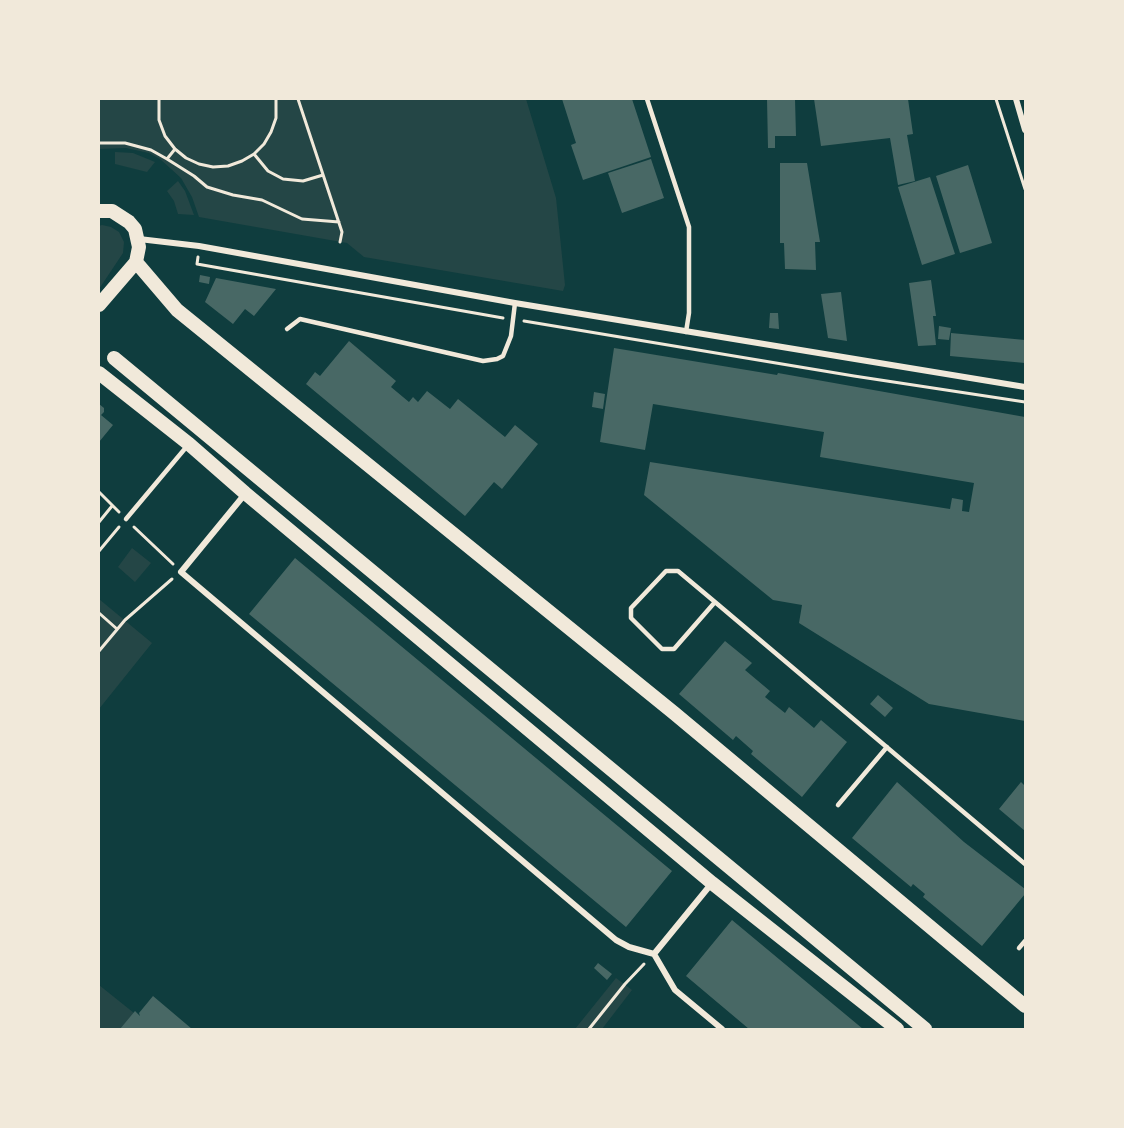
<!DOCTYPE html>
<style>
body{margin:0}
#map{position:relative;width:1124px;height:1128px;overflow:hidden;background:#0f3d3e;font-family:"Archivo Narrow",sans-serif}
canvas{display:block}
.frame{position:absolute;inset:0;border:100px solid #f1e9da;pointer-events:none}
</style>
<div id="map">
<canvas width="1124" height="1128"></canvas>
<div class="frame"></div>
</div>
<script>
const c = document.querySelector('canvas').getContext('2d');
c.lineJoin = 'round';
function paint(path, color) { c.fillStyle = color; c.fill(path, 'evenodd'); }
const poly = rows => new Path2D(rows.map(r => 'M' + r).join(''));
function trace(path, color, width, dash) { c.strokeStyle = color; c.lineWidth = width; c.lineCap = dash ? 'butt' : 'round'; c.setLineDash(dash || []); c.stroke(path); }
paint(poly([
 [99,99,526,99,556,198,565,285,563,291,364,257,347,243,199,217,192,197,181,178,160,159,149,153,126,148,99,149],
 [115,152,133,153,155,162,147,172,115,164],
 [178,181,185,191,194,215,178,214,174,201,167,191],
 [102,225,111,227,119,232,124,242,123,253,99,289,99,226],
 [132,548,151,563,135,582,118,567],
 [99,599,152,643,99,709],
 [616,978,632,990,602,1029,575,1029],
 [99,985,154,1029,99,1029]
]), '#244646');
paint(poly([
 [562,99,632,99,651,157,583,180,571,145,576,143],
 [767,99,795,99,796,136,775,136,775,148,768,148],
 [814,99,908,99,913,134,907,135,915,181,898,185,890,138,821,146],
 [651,159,664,198,622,213,608,173],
 [780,163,807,163,820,242,815,242,816,270,785,269,784,243,780,243],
 [968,165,992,243,960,253,936,176],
 [930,177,955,254,922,265,898,187],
 [200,275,210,277,209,284,199,282],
 [216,278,276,289,254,316,245,309,233,324,205,302],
 [931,280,936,316,933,316,936,345,918,346,909,283],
 [841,292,847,341,828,338,821,294],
 [770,313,778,313,779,329,769,328],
 [939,326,951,328,949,340,938,339],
 [951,333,1025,340,1025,363,950,356],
 [349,341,396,381,391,387,409,402,413,397,418,402,427,391,450,409,458,399,505,437,515,425,538,444,502,489,494,482,465,516,306,384,315,372,320,376],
 [614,348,777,375,778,373,1025,417,1025,721,929,704,799,623,802,605,773,600,644,495,650,462,950,509,952,498,963,500,962,511,969,512,974,483,820,457,824,432,653,404,645,450,600,442],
 [594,392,605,394,603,409,592,407],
 [99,404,104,408,104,412,101,415,113,425,99,442],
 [295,558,672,871,626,927,249,614],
 [725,641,752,663,745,670,770,691,765,697,785,713,789,707,814,728,821,720,847,742,802,797,751,754,753,751,736,736,733,740,679,694],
 [878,695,893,708,885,717,870,704],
 [897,782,964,842,1025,889,1025,894,982,946,923,897,925,894,913,884,911,887,852,838],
 [1021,782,1025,786,1025,831,999,809],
 [732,920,863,1029,749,1029,686,976],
 [598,963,612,974,607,980,594,968],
 [153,996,192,1029,120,1029,135,1011,140,1016,139,1013]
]), '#486865');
trace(poly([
 [159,99,159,120,165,136,175,149,186,158,199,164,213,167,228,166,242,161,254,154,264,144,271,132,276,118,276,99],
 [298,99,342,232,340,242],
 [996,99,1025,189],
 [99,143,125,143,151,150,167,159,175,149],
 [254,154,268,171,283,179,303,181,323,175],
 [167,159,194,176,207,187,233,195,262,200,302,219,339,222],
 [198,257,197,264,503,318],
 [524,321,854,376,1025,402],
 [99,492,119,512],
 [99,522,112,506],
 [134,527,173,564],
 [99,551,119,527],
 [99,613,117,629],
 [99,651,125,620,172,579],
 [589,1029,625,984,644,964]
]), '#f1e9da', 3);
trace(poly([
 [647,99,689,227,689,313,686,332],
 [287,329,300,319,483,361,497,359,503,356,511,336,515,303],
 [126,519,188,445],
 [715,602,674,649,662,649,631,618,631,608,666,571,678,571,715,602,1025,864],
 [838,805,887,747],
 [1019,948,1025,941]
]), '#f1e9da', 4.5);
trace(poly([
 [1016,99,1025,130],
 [139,239,199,246,515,303,1025,387],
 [245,494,181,572,616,940,629,947,654,954,675,990,722,1029],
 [654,954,712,883]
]), '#f1e9da', 6);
trace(poly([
 [99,211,112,211,129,222,135,229,139,247,136,262,99,305],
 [136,262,177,310,674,713,1025,1006],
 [99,373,189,444,245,493,712,883,897,1029]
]), '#f1e9da', 14);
trace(poly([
 [114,358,925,1029]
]), '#f1e9da', 14);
</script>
